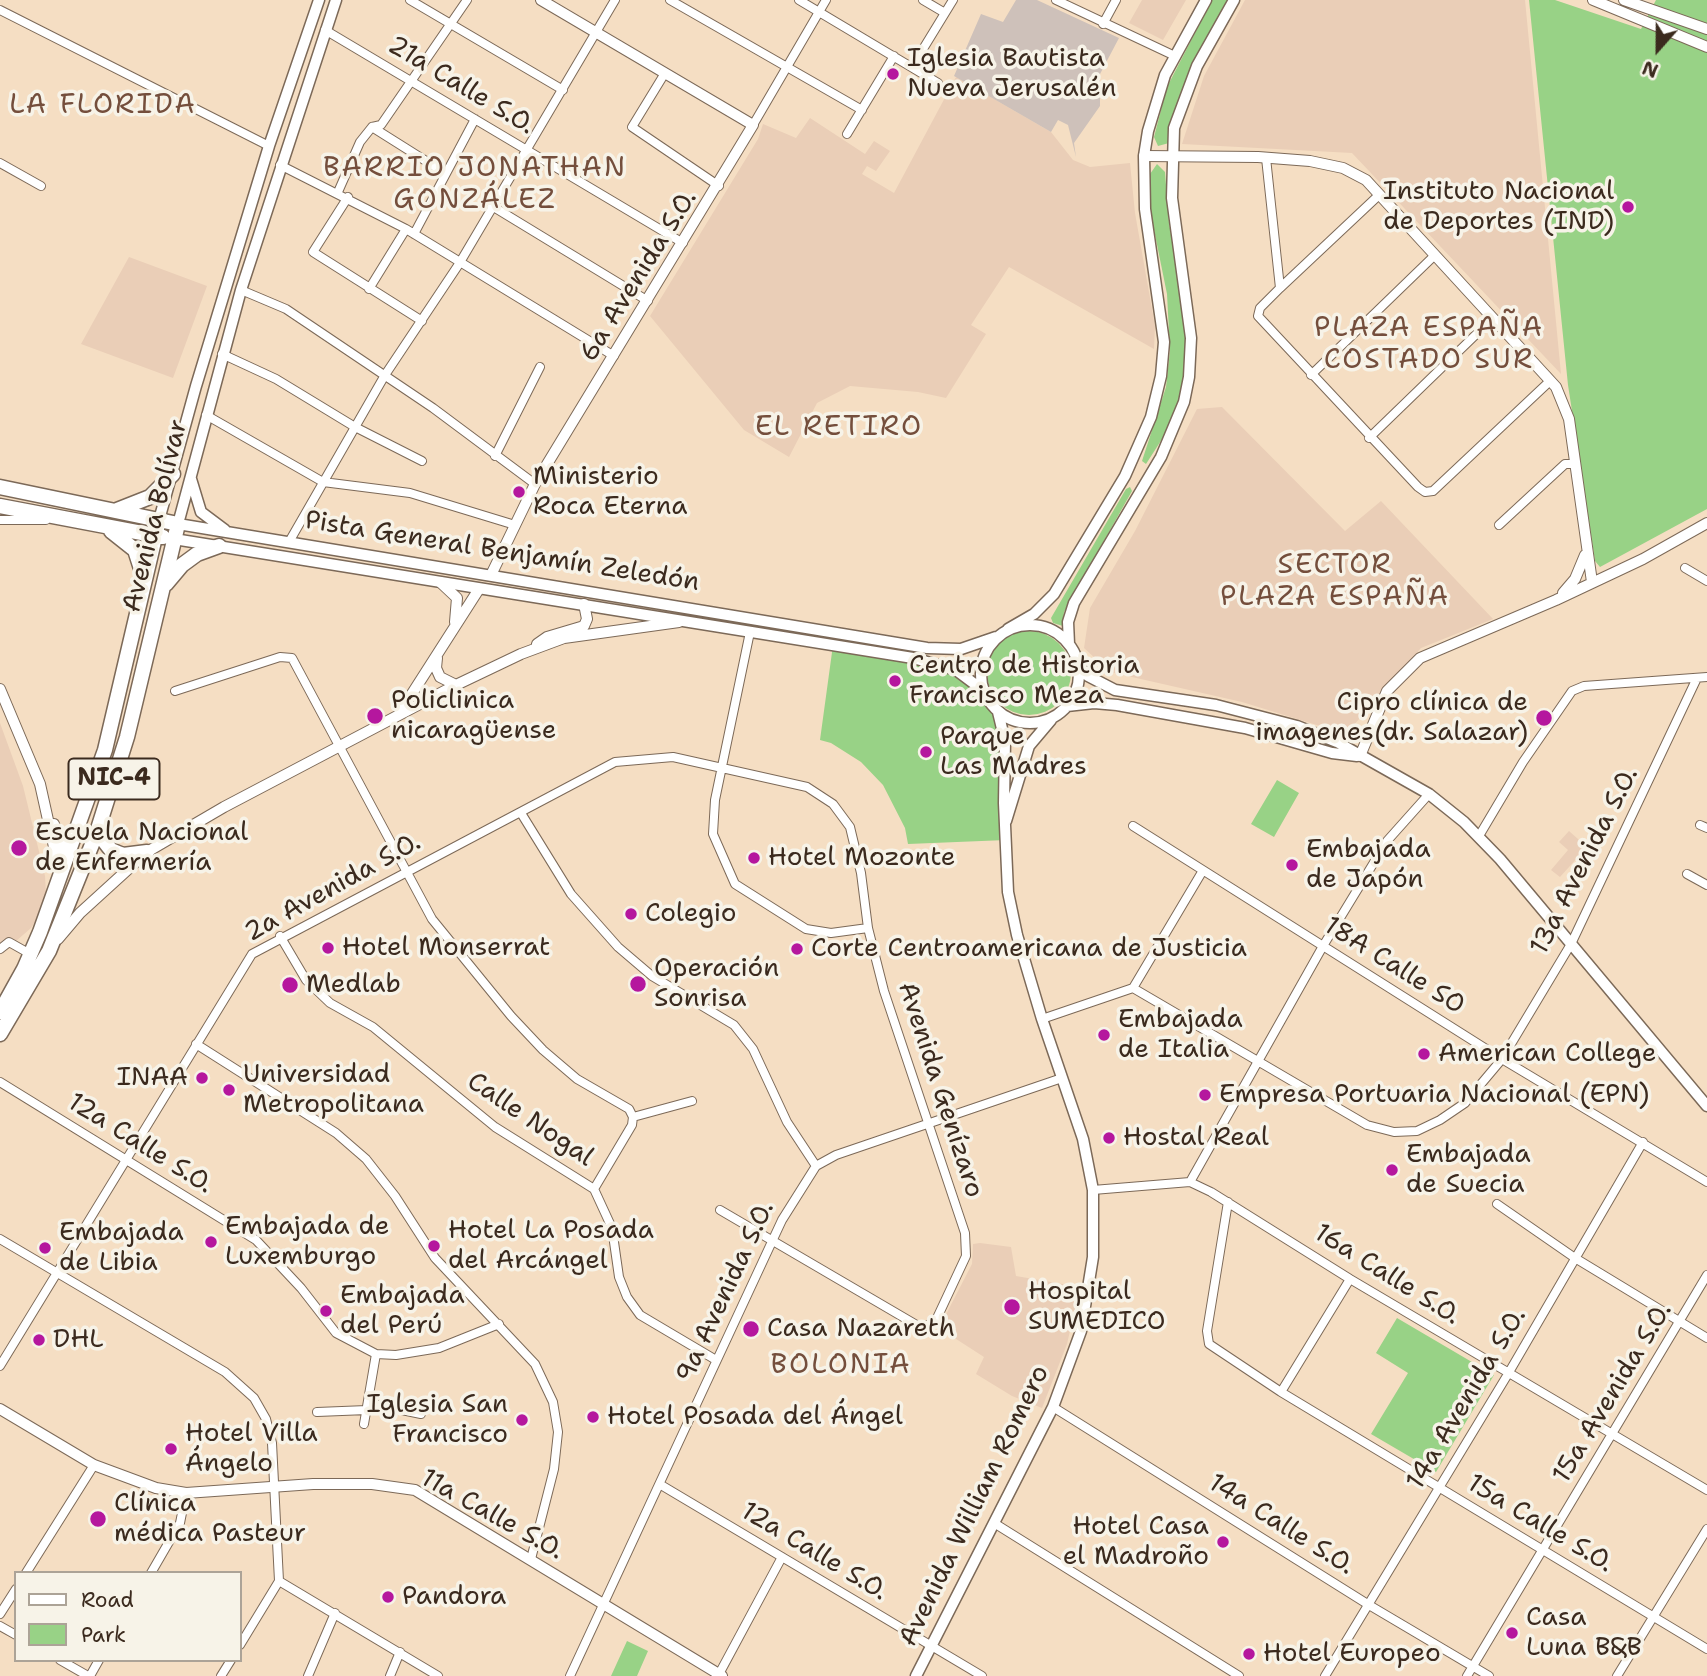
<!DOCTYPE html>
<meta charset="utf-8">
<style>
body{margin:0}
#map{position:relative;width:1707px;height:1676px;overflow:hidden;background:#f5dec3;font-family:"Shantell Sans",sans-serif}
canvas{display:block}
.legend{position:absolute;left:14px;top:1571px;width:228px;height:91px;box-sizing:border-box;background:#f7f3e8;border:2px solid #aca397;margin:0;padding:9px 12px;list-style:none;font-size:21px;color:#3b2a1e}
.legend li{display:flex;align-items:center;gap:14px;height:35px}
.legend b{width:35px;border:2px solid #aca397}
.north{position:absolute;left:1623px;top:14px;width:70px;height:70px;-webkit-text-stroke:5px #f7f3e8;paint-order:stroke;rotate:201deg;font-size:19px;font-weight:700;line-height:28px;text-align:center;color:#3b2a1e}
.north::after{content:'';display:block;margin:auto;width:24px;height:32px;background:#3b2a1e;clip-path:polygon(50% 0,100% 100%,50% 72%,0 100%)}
</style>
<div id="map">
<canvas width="1707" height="1676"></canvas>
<ul class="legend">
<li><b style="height:9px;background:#fff"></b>Road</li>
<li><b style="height:19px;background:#98d286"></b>Park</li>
</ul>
<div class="north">N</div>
</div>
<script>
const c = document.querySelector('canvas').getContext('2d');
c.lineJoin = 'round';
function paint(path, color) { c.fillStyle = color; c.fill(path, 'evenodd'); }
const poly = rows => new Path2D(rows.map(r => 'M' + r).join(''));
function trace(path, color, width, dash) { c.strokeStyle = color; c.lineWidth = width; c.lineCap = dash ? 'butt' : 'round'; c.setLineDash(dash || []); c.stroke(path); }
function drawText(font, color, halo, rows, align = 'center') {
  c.font = font + ' "Shantell Sans",sans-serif'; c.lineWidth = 7; c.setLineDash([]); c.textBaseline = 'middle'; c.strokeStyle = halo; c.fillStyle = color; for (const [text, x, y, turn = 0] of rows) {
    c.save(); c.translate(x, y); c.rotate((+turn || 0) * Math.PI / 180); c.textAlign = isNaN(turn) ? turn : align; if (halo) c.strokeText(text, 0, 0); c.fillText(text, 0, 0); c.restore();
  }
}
paint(poly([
 [1142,0,1186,0,1163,40,1129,23],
 [1245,0,1525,0,1561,374,1352,153,1182,144,1204,76],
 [956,77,1051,132,1073,160,1090,167,1130,163,1135,213,1155,326,1154,349,1009,267,971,325,986,334,946,398,918,392,850,386,817,403,789,457,744,430,650,316,758,139,763,124,796,138,810,118,865,154,874,141,890,151,876,171,867,166,862,174,894,193],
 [129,257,207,286,173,378,81,344],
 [1222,407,1345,531,1381,501,1493,619,1421,648,1346,734,1242,702,1110,672,1084,648,1090,608,1135,531,1197,409],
 [0,723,23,786,45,876,46,894,40,914,31,928,0,955],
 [1569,831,1587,847,1560,877,1551,870,1568,850,1559,842],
 [980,1243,1011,1247,1016,1276,1080,1287,1067,1344,1042,1408,1012,1396,976,1374,984,1357,939,1328,972,1264,973,1244]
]), '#eaceb7');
paint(poly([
 [1016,0,1037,0,1119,38,1100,74,1100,106,1074,143,1076,157,1068,125,1058,120,1051,132,954,76,981,14,1003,22]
]), '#cec1ba');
paint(poly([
 [1212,0,1231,0,1169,143,1158,146,1154,137,1167,87],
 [1529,0,1555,0,1641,29,1656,0,1707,0,1707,509,1600,567,1595,561,1568,385],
 [1157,164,1165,172,1169,223,1186,316,1187,345,1185,373,1173,422,1146,464,1142,461,1166,387,1170,351,1167,294,1151,215,1150,174],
 [1130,487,1132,491,1064,612,1063,626,1053,623,1051,618,1126,489],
 '987 673a42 42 0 1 1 84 0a42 42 0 1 1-84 0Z',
 [833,645,944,666,984,691,998,712,1006,840,908,844,905,828,883,785,861,762,831,743,820,740],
 [1277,780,1299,793,1274,837,1251,824],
 [1397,1318,1494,1375,1436,1472,1371,1434,1408,1373,1376,1353],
 [627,1641,648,1651,637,1676,611,1676]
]), '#98d286');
const minor = poly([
 [410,0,563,90],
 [670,0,862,110],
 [799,0,938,83],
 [923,0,945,13],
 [1056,0,1175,56],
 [0,10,269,146],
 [1103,24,1116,0],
 [325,30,683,243],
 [912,67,953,0],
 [665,73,632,127,719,186],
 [753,125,826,0],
 [372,127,445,173],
 [847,134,894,56],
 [1266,158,1280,288,1260,308,1258,316,1418,487,1425,492,1433,491,1550,381],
 [0,163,41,186],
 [280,165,406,229,614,356],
 [338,192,360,142,372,127,381,125,467,0],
 [348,197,313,252,422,321],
 [492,206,648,301],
 [414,234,475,119],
 [1280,288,1379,195],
 [369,289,406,229],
 [241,290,286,309,433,408,535,484],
 [222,354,276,379,355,427,422,461],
 [1311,375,1435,255],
 [206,415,323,482,410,493,515,525],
 [1369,438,1493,318],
 [495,456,540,367],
 [0,520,46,520],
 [1499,525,1565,464,1575,464],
 [289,542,385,375,459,264,615,0],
 [1685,568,1707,581],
 [750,632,715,800,713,834,735,884,806,929,831,933,868,928],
 [175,691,280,657,292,658,432,919,511,1016,543,1050,577,1079,629,1109,633,1117,632,1125,594,1189],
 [521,813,571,894,618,947,652,976,734,1025,753,1049,787,1122,816,1166],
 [1700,825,1707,828],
 [1133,826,1502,1059,1707,1182],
 [1479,836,1523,762,1572,691,1584,686,1707,677],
 [1687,874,1707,885],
 [280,936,306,980,330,1003,373,1027,495,1127,594,1189,612,1228,619,1277,627,1297,640,1315,716,1360],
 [0,949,9,942,32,955],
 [1133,988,1367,1125,1394,1132,1417,1131,1440,1120,1465,1103,1502,1059,1571,944,1697,678],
 [1042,1019,1133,988,1202,872],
 [196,1044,336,1133,366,1159,395,1196,435,1258,535,1364,553,1402,558,1432,554,1469,531,1559],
 [0,1082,256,1240,301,1288,336,1333,376,1354,396,1355,439,1348,499,1324],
 [633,1117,692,1101],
 [1190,1182,1323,946,1387,841,1429,794],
 [1093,1190,1190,1182,1211,1192,1350,1279,1707,1490],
 [1228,1202,1207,1331,1209,1344,1281,1392,1707,1649],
 [1497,1204,1575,1258,1707,1338],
 [0,1239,225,1372,254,1398,266,1419,272,1443,279,1581],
 [0,1366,252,954,615,762,673,757,807,787,833,804,850,827,861,873,868,928,884,991,965,1233,966,1256,937,1318,929,1325,920,1327,720,1210],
 [1281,1392,1350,1279],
 [368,1403,421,1414],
 [1053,1407,1369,1605,1489,1676],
 [317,1412,367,1410],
 [364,1424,376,1354],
 [661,1485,982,1676],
 [994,1523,1239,1676],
 [26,1573,94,1465],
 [151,1573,180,1523,186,1493],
 [279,1581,438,1676],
 [0,1614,16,1589],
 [0,1626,16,1635],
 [240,1645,279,1581],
 [60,1660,88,1676],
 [90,1676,99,1660],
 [221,1676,231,1660],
 [308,1676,335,1613],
 [390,1676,400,1652],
 [570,1676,782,1220,816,1166,836,1155,1062,1078],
 [718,1676,782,1557],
 [1325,1676,1508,1374,1643,1142],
 [1467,1676,1707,1275],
 [1617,1676,1707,1529]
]);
const tertiary = poly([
 [1593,0,1707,47],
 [1624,0,1707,29],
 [1144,156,1258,157,1310,161,1343,168,1366,180,1556,387,1569,419,1592,582],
 [491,575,535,484,753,125,541,0],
 [440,582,457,598,455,622],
 [1563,593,1575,579,1585,555],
 [537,644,547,637,584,626,587,619,584,604],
 [437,658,436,668,440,677,456,685],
 [0,689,40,784,60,874],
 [399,714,479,589],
 [1360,756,1387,691,1420,658,1556,600,1643,559,1707,523],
 [54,824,67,859],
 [58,939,80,913,147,852,224,807,456,685,521,654,564,638,679,622],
 [0,1409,94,1465,156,1488,186,1493,313,1484,372,1484,415,1490,722,1676]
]);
const secondary = poly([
 [336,0,241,290,178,524,927,648,961,649,996,637],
 [191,479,201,512,225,530],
 [159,520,196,386,269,146,319,0],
 [174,539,913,658,956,670,984,691],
 '981 674a49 49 0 1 1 98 0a49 49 0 1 1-98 0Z',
 [1008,629,1034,614,1054,594,1125,476,1151,417,1161,376,1164,342,1145,209,1144,156,1148,131,1165,75,1206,0],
 [1069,644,1068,622,1074,603,1161,457,1184,402,1189,377,1191,338,1172,198,1174,128,1197,66,1234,0],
 [1077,664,1088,676,1115,690,1216,705,1297,726,1337,742,1429,794,1464,822,1500,859,1707,1106],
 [1067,706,1094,703,1117,705,1245,728,1332,753,1357,756],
 [1006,821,1029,746,1051,720],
 [916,1676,1053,1407,1081,1331,1093,1257,1093,1190,1083,1139,1042,1019,1017,935,1008,892,1004,803,1005,741,998,712]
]);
const trunk = poly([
 [0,487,178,524,127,737,97,832,49,951,0,1034],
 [0,506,163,537],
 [117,510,150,497,173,474],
 [111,531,135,550,144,578],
 [166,584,182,565,197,554,219,546],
 [97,832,111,850,123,855,147,852],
 [0,1012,24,969,40,932,105,750,159,520]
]);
trace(minor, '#7c6958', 10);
trace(tertiary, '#7c6958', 12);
trace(secondary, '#7c6958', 13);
trace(trunk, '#7c6958', 17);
trace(minor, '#fff', 8);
trace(tertiary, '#fff', 10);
trace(secondary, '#fff', 10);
trace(trunk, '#fff', 14);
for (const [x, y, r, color] of [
 [893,74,7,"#b5179e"],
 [1628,207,7,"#b5179e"],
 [519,492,7,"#b5179e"],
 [895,681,7,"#b5179e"],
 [375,716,9,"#b5179e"],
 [1544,718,9,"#b5179e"],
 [926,752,7,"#b5179e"],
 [19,848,9,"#b5179e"],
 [754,858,7,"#b5179e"],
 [1292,865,7,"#b5179e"],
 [631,914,7,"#b5179e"],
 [328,948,7,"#b5179e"],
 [797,949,7,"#b5179e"],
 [638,984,9,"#b5179e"],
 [290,985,9,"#b5179e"],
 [1104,1035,7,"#b5179e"],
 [1424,1054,7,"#b5179e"],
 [202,1078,7,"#b5179e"],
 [229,1090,7,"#b5179e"],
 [1205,1095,7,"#b5179e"],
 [1109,1138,7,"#b5179e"],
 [1392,1170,7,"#b5179e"],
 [211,1242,7,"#b5179e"],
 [434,1246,7,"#b5179e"],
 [45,1248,7,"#b5179e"],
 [1012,1307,9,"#b5179e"],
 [326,1311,7,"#b5179e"],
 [751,1329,9,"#b5179e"],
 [39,1340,7,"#b5179e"],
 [593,1417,7,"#b5179e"],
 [522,1420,7,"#b5179e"],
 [171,1449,7,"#b5179e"],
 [98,1519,9,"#b5179e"],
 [1223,1542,7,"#b5179e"],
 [388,1597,7,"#b5179e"],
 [1512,1633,7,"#b5179e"],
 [1249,1654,7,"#b5179e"]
]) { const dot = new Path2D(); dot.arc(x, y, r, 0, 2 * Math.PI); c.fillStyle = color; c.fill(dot); trace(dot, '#f7f3e8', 2.5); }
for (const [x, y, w] of [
 [114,779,91]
]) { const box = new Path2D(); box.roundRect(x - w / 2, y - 20.5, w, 41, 5); c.fillStyle = '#f7f3e8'; c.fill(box); trace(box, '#3b2a1e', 2); }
drawText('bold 24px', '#3b2a1e', null, [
 ["NIC-4",114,779]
]);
drawText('26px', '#3b2a1e', '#f7f3e8', [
 ["Iglesia Bautista",907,59],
 ["Nueva Jerusalén",907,89],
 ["Instituto Nacional",1614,192,"right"],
 ["de Deportes (IND)",1614,222,"right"],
 ["Ministerio",533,477],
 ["Roca Eterna",533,507],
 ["Centro de Historia",909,666],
 ["Francisco Meza",909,696],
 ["Policlinica",391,701],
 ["nicaragüense",391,731],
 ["Cipro clínica de",1528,703,"right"],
 ["imagenes(dr. Salazar)",1528,733,"right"],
 ["Parque",940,737],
 ["Las Madres",940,767],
 ["Escuela Nacional",35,833],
 ["de Enfermería",35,863],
 ["Embajada",1306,850],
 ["de Japón",1306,880],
 ["Hotel Mozonte",768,858],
 ["Colegio",645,914],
 ["Hotel Monserrat",342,948],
 ["Corte Centroamericana de Justicia",811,949],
 ["Operación",654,969],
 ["Sonrisa",654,999],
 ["Medlab",306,985],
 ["Embajada",1118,1020],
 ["de Italia",1118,1050],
 ["American College",1438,1054],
 ["Universidad",243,1075],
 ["Metropolitana",243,1105],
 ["INAA",188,1078,"right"],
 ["Empresa Portuaria Nacional (EPN)",1219,1095],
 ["Hostal Real",1123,1138],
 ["Embajada",1406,1155],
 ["de Suecia",1406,1185],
 ["Embajada de",225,1227],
 ["Luxemburgo",225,1257],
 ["Hotel La Posada",448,1231],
 ["del Arcángel",448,1261],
 ["Embajada",59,1233],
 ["de Libia",59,1263],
 ["Hospital",1028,1292],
 ["SUMEDICO",1028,1322],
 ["Embajada",340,1296],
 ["del Perú",340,1326],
 ["Casa Nazareth",767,1329],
 ["DHL",53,1340],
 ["Iglesia San",508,1405,"right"],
 ["Francisco",508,1435,"right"],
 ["Hotel Posada del Ángel",607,1417],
 ["Hotel Villa",185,1434],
 ["Ángelo",185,1464],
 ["Clínica",114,1504],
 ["médica Pasteur",114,1534],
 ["Hotel Casa",1209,1527,"right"],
 ["el Madroño",1209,1557,"right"],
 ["Pandora",402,1597],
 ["Casa",1526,1618],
 ["Luna B&B",1526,1648],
 ["Hotel Europeo",1263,1654]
], 'left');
drawText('26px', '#3b2a1e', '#f7f3e8', [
 ["21a Calle S.O.",461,86,31],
 ["6a Avenida S.O.",639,276,-58],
 ["Avenida Bolívar",156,516,-76],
 ["Pista General Benjamín Zeledón",502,552,9],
 ["13a Avenida S.O.",1585,861,-63],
 ["2a Avenida S.O.",333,888,-29],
 ["18A Calle SO",1394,966,32],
 ["Avenida Genízaro",940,1090,72],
 ["Calle Nogal",530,1120,34],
 ["12a Calle S.O.",140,1144,32],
 ["16a Calle S.O.",1387,1275,32],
 ["9a Avenida S.O.",726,1292,-65],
 ["15a Avenida S.O.",1613,1393,-59],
 ["14a Avenida S.O.",1467,1399,-59],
 ["Avenida William Romero",975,1506,-64],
 ["11a Calle S.O.",492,1515,29],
 ["15a Calle S.O.",1540,1524,31],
 ["14a Calle S.O.",1281,1525,32],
 ["12a Calle S.O.",814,1552,31]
]);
c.letterSpacing = '2px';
drawText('28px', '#744e3c', '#f7f3e8', [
 ["LA FLORIDA",103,106],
 ["BARRIO JONATHAN",475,169],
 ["GONZÁLEZ",475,201],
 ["PLAZA ESPAÑA",1429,329],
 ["COSTADO SUR",1429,361],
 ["EL RETIRO",839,428],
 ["SECTOR",1335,566],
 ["PLAZA ESPAÑA",1335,598],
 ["BOLONIA",841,1366]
]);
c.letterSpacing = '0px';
</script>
